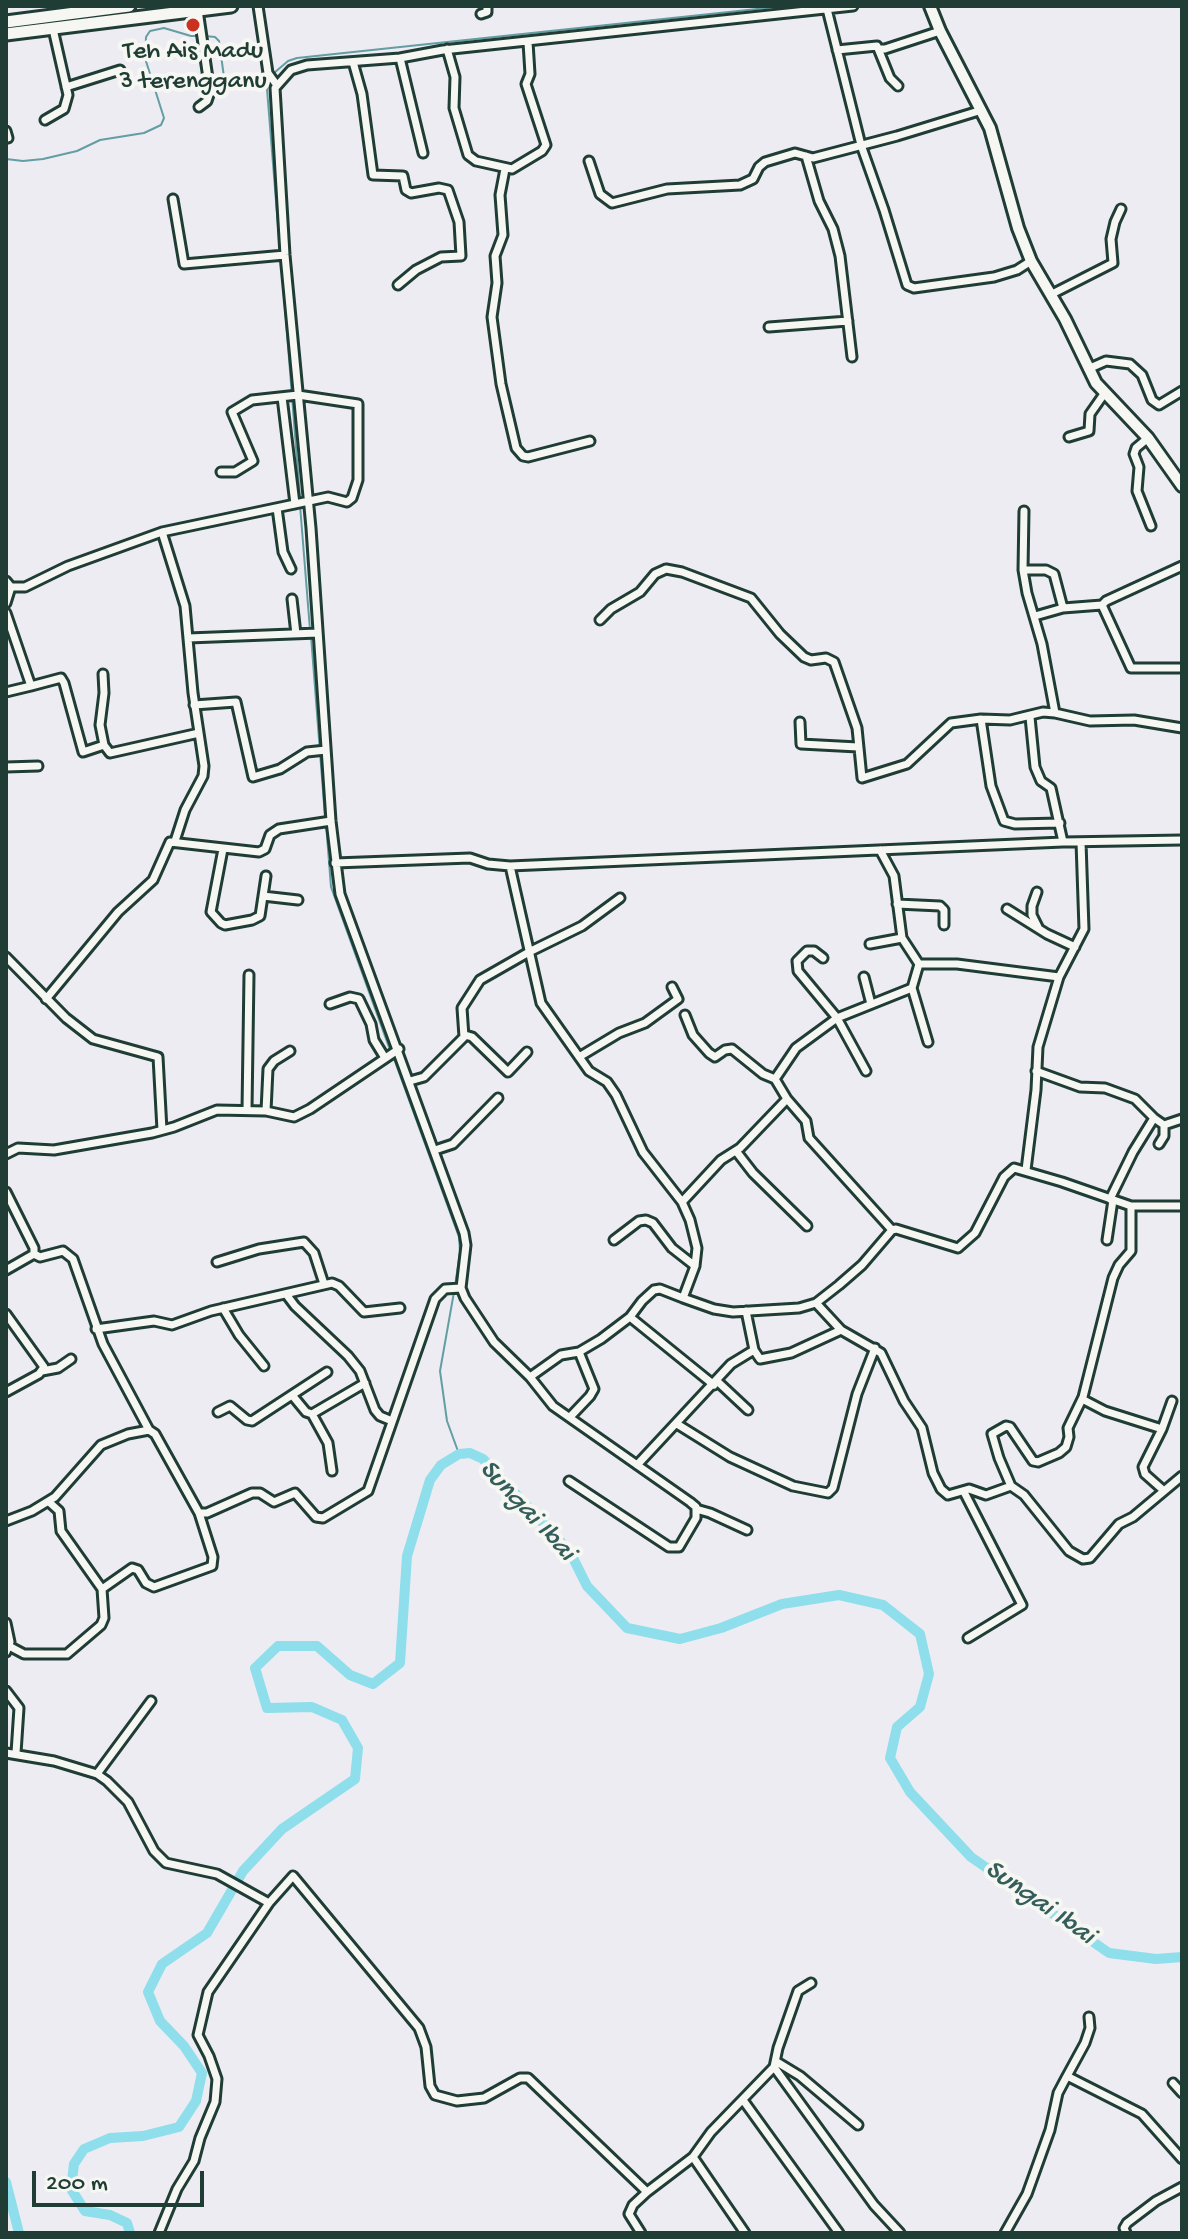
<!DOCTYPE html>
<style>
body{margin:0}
#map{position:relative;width:1188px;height:2239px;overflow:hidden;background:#edecf3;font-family:"Gochi Hand",sans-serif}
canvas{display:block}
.frame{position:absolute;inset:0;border:8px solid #1f3d34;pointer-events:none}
.scale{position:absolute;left:32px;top:2171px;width:172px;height:36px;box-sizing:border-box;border:4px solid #1f3d34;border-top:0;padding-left:10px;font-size:24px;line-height:28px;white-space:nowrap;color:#1f3d34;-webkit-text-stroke:6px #f6f6f2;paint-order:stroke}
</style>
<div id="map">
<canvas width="1188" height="2239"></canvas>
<div class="frame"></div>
<div class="scale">200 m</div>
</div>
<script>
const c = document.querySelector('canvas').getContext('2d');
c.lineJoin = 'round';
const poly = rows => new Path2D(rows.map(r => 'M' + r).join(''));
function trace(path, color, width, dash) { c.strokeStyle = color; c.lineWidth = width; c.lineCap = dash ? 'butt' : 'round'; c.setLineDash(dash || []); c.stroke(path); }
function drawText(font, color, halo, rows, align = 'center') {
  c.font = font + ' "Gochi Hand",sans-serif'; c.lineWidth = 8; c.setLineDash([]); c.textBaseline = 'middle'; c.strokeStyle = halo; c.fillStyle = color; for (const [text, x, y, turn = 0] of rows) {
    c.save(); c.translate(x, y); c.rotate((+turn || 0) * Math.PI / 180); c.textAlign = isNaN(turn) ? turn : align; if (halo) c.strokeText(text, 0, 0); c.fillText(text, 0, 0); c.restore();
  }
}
trace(poly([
 [205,36,215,37,219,41,224,77,228,84,265,89],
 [274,73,288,61,297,58,785,6],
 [270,79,267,89,280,251],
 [6,159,23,161,43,159,77,151,100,140,144,133,161,125,164,118,145,58,146,37,150,31,164,28,191,36,199,36],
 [281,257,300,498],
 [300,505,310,630],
 [311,636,325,817],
 [326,824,331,887,390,1050],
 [393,1056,459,1237,460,1252,455,1286],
 [454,1292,440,1371,447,1421,459,1454]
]), '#629ea2', 2);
trace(poly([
 [6,2182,19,2233],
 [130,2233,127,2223,110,2215,85,2211,71,2189,74,2164,84,2149,110,2138,143,2136,179,2127,196,2101,202,2073,184,2046,160,2021,148,1992,162,1964,207,1933,243,1871,282,1829,355,1779,358,1748,342,1720,312,1707,267,1708,255,1668,278,1646,317,1646,350,1675,373,1684,400,1663,407,1556,430,1480,441,1465,459,1454,470,1453,483,1459,570,1552,587,1586,627,1628,680,1639,721,1628,782,1604,839,1595,883,1605,920,1634,929,1674,920,1707,897,1727,890,1758,910,1792,971,1857,1109,1953,1156,1959,1182,1957]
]), '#8edeeb', 10);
const minor = poly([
 [258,6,268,73,276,84],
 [827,9,861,145,884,210,907,285,914,288,994,277,1017,270,1031,261],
 [198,10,210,92,207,101,199,107],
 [481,14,487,12,487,6],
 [447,49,455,77,454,108,468,155,476,161,512,169,542,151,546,145,526,84,530,74,528,42],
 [879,49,885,49,940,31],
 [837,50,877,46,890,78,898,86],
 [400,58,423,153],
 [353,62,362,94,373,175,403,176,406,190,411,193,439,188,448,190,459,222,461,256,441,257,416,270,398,285],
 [66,87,120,70],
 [45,120,64,109,68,95,53,29],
 [6,131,8,138],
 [806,156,819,201,833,229,840,256,852,357],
 [589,161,600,194,612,203,667,189,740,185,753,179,759,167,765,162,795,153,813,158,897,136,982,110],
 [505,169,500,195,503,235,495,256,497,283,492,317,501,384,516,448,523,456,528,457,590,441],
 [173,199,184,264,285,255],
 [1052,294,1113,263,1111,239,1115,222,1121,209],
 [769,327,848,321],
 [1088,369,1106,361,1130,364,1142,375,1152,400,1159,405,1182,391],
 [282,397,295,504],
 [1069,437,1089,431,1090,414,1104,394],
 [1148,438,1136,448,1134,454,1139,467,1137,491,1151,526],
 [277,508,283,552,291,569],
 [1024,511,1023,570,1027,593,1042,644,1055,713,1090,721,1134,720,1182,728],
 [162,532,185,606,193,693,204,766,203,776,185,810,175,841],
 [1182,566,1106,601,1102,605,1131,668,1182,668],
 [1023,570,1046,570,1054,574,1063,608],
 [6,581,11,587,25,587,68,566,162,532,328,497,347,502,352,498,358,480,358,404,298,395,252,400,232,412,253,461,235,472,221,472],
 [292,599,296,634],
 [6,603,11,587],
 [6,613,31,686,6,692],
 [1035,616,1063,608,1102,605],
 [600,620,611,609,640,592,655,574,666,569,682,572,751,598,780,634,804,657,811,660,826,658,834,662,857,728,862,778,907,764,951,723,981,719],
 [188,638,318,633],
 [103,674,104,693,100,725,104,745,110,753,199,733],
 [31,686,61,678,64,683,83,752,104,745],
 [194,705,236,702,253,777,280,769,307,752,326,750],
 [1055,713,1043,712,1010,720,981,719,991,786,1004,821,1015,824,1060,823],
 [1030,717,1035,767,1041,781,1051,788,1063,842],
 [800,722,801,744,858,747],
 [6,767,38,766],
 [223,849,211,912,221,923,225,925,252,920,260,916,266,876],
 [880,850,894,876,902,938,919,964,957,964,1059,977],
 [335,863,470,858,488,864,510,866,1063,842,1182,840],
 [510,866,541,1003,589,1071,607,1082,616,1095,643,1152,682,1202,690,1220,697,1248,695,1266,683,1298,660,1289,654,1290,642,1301,630,1317,601,1339,579,1352,561,1355,530,1377],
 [1037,892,1032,906,1032,915,1038,927],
 [263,896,298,900],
 [897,904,940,906,944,910,944,925],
 [1007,909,1047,934,1075,947],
 [870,944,902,938],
 [6,957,66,1018,93,1039,158,1057,162,1130],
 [823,958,814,951,807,951,797,961,798,971,837,1018,866,1071],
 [864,977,871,1004],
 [912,988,928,1042],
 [46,999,118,912,153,880,170,842,259,852,265,849,270,835,279,829,331,821],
 [330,1004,350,997,359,999,371,1024,374,1040,385,1058],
 [685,1015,693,1035,709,1053,715,1057,725,1050,732,1049,763,1074,775,1079],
 [465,1035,472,1037,508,1072,527,1052],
 [579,1057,619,1033,645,1023,678,999,672,987],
 [1036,1071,1080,1087,1105,1088,1135,1099,1154,1118],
 [410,1081,424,1077,464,1037,462,1008,480,980,529,952,582,926,620,898],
 [787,1099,806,1121,809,1138,892,1230],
 [247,1110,249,975],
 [266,1111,268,1069,274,1061,290,1051],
 [1164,1125,1182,1119],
 [435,1150,453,1144,498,1098],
 [736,1151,753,1173,807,1226],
 [6,1154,18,1148,54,1150,152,1133,174,1127,217,1110,266,1111,294,1117,310,1109,399,1049],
 [1026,1170,1036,1090,1038,1047,1059,977,1084,929,1081,842],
 [6,1192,34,1248,34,1254,6,1270],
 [1110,1199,1133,1152,1154,1118,1164,1125,1164,1136,1159,1144],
 [682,1202,721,1160,740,1148,787,1099,775,1079,796,1048,837,1018,912,988,919,964],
 [614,1240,639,1221,646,1220,653,1223,672,1248,695,1266],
 [1107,1240,1113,1200],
 [34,1254,40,1257,63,1251,73,1259,103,1344,149,1430],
 [217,1262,259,1249,304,1242,314,1253,324,1284],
 [286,1294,295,1306,348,1356,360,1371,375,1410,380,1416,392,1421],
 [683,1298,714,1309,733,1312,799,1308,816,1303,839,1285,862,1265,892,1230,896,1229,958,1248,975,1233,1004,1177,1014,1168,1062,1182,1131,1206,1182,1206],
 [816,1303,841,1330,881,1353,904,1401,922,1428,933,1473,941,1489,948,1495,969,1489,986,1495,1011,1486,1024,1495,1069,1551,1083,1559,1090,1558,1119,1524,1133,1517,1182,1476],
 [223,1308,239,1335,264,1366],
 [746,1311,754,1350,760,1359,791,1353,841,1330],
 [6,1314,44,1367,39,1374,6,1392],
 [630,1317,714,1385],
 [96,1329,154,1321,172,1325,211,1311,332,1283,339,1286,364,1312,400,1308],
 [42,1371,58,1368,71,1359],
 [717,1381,748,1410],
 [292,1395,306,1412,312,1414,365,1383],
 [1082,1399,1105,1411,1162,1429],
 [218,1412,230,1406,247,1420,252,1421,327,1372],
 [312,1414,328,1443,332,1471],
 [570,1417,590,1396,594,1389,579,1352],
 [677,1424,730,1457,793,1486,828,1493,833,1488,857,1394,875,1348],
 [637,1465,731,1364,754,1350],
 [569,1481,669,1547,679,1547,696,1518,696,1507,690,1502,553,1406,530,1377,494,1342,465,1298,461,1288,466,1245,464,1233,340,894,331,821,311,528,285,255,275,88,291,70,307,65,400,58,443,50,853,6],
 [1011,1486,999,1458,992,1434,1006,1426,1010,1427,1033,1461,1038,1462,1059,1453,1066,1447,1069,1437,1068,1428,1083,1397,1113,1278,1119,1265,1131,1251,1131,1206],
 [1163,1490,1145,1474,1143,1467,1162,1429,1172,1401],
 [964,1492,1022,1605,968,1638],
 [49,1502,59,1511,61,1531,102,1589],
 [696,1509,710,1513,747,1530],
 [6,1521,32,1511,55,1497,101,1445,128,1434,149,1430,155,1434,199,1513,207,1513,252,1493,260,1493,274,1502,295,1493,316,1517,323,1518,368,1491,435,1299,445,1289,461,1288],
 [6,1623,10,1642,6,1652],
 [9,1646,24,1654,67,1654,101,1625,104,1618,102,1589,132,1568,138,1570,146,1583,154,1587,212,1566,213,1557,199,1513],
 [6,1691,19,1708,16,1753],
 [6,1753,54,1761,97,1774,107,1781,128,1802,154,1851,166,1863,217,1874,269,1903],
 [97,1774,151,1701],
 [1089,2017,1090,2028,1085,2043,1067,2076,1142,2114,1182,2159],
 [777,2062,800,2076,858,2125],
 [774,2067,874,2205,900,2233],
 [1173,2083,1182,2093],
 [743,2100,839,2233],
 [693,2157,711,2132,774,2067,778,2048,798,1991,811,1983],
 [159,2233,177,2189,194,2161,200,2138,215,2102,217,2079,209,2056,198,2035,208,1992,269,1903,293,1876,419,2028,426,2047,430,2086,435,2095,457,2101,484,2098,520,2078,528,2078,647,2192,693,2157,745,2233],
 [641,2233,629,2214,633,2205,647,2192],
 [1005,2233,1027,2194,1050,2130,1058,2093,1067,2076],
 [1126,2233,1124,2228,1127,2223,1156,2201,1182,2187]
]);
const secondary = poly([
 [930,6,940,31,990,128,1018,228,1031,261,1065,319,1096,383,1148,438,1182,486]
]);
const trunk = poly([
 [6,22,129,6],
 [6,34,231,6]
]);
trace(minor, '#1f3d34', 13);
trace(secondary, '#1f3d34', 16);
trace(trunk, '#1f3d34', 17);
trace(minor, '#f6f6f2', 7);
trace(secondary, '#f6f6f2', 10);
trace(trunk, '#f6f6f2', 11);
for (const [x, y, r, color] of [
 [193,25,8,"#c8321e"]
]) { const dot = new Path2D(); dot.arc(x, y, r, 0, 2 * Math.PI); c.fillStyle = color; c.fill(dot); trace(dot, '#f6f6f2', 3); }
drawText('26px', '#1f3d34', '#f6f6f2', [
 ["Teh Ais Madu",193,53],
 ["3 terengganu",193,83]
]);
drawText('italic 28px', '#355d59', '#f6f6f2', [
 ["Sungai Ibai",526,1512,47],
 ["Sungai Ibai",1039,1904,35]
]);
</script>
